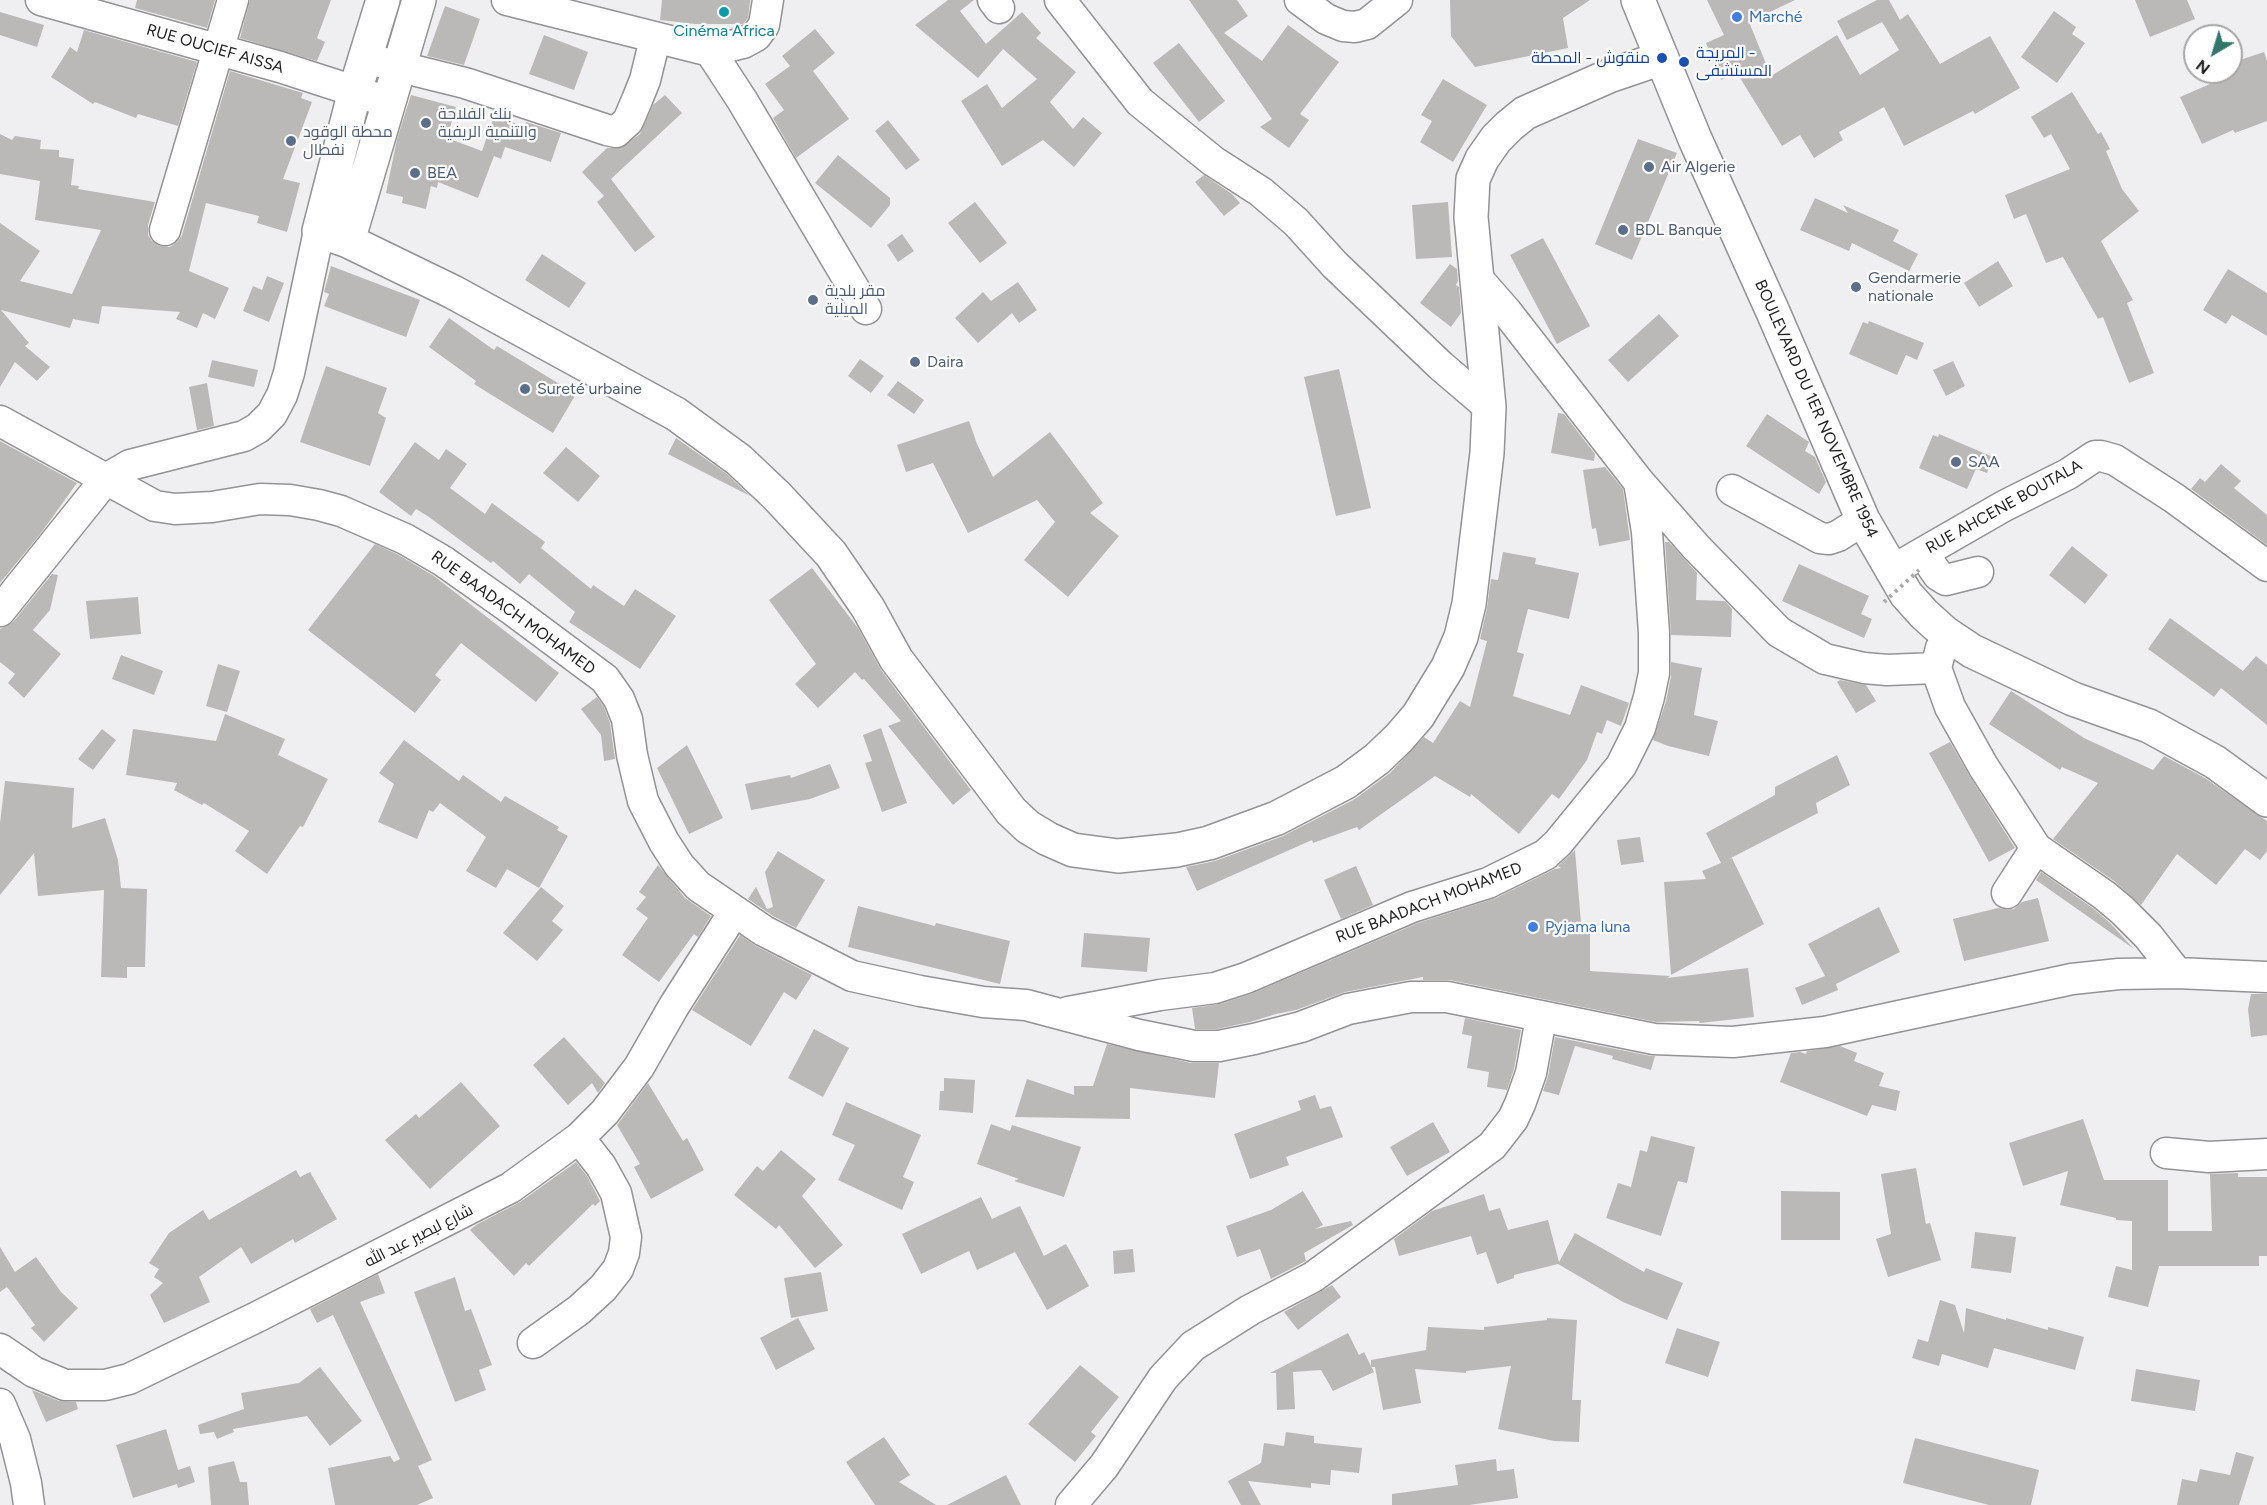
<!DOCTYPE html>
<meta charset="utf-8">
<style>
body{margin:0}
#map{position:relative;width:2267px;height:1505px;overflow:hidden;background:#efeff2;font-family:Figtree,sans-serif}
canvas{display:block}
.north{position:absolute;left:2183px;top:24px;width:60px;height:60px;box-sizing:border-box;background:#fff;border:2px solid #a7a7a7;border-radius:50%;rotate:218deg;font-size:16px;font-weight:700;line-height:24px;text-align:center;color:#222223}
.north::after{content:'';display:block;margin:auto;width:21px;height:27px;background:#32776c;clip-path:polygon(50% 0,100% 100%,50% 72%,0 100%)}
</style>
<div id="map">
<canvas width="2267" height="1505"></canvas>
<div class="north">N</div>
</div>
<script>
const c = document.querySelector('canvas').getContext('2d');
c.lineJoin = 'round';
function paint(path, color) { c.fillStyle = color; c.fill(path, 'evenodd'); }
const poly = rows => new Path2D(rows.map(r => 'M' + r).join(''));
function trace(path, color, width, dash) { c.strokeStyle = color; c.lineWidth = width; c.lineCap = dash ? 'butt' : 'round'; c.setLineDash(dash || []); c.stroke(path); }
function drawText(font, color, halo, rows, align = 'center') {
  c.font = font + ' Figtree,Cairo,sans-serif'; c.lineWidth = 4.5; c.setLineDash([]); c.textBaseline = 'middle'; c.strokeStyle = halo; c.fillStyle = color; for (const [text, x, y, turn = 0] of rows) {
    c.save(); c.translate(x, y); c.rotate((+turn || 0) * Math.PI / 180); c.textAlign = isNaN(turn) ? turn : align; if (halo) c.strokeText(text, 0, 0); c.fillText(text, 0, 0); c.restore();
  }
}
paint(poly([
 [137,0,215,0,207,28,135,8],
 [250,0,331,0,317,38,325,42,317,61,240,38],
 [662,0,750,0,750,2,748,18,743,24,695,24,660,20],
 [948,0,974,0,960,11,986,44,1022,12,1041,33,1036,38,1076,72,1050,102,1073,129,1083,117,1102,133,1074,167,1043,140,1002,166,961,101,987,84,1002,108,1037,79,1003,49,978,78,915,25],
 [1189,0,1237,0,1248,16,1224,33,1262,61,1288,25,1339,62,1300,114,1309,120,1289,148,1260,127,1272,119],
 [1450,0,1590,0,1563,18,1568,48,1475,67,1451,36],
 [1707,0,1795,0,1749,22,1771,76,1837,35,1860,75,1899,50,1882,22,1847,40,1837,21,1877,0,1889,0,1900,20,1908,14,1940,64,1990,36,2020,88,1975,114,1973,111,1904,146,1884,107,1839,132,1843,140,1814,158,1800,135,1782,146,1737,73,1721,80,1706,43,1724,35],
 [2135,0,2187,0,2195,19,2150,37],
 [445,6,480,19,464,65,427,56],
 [2054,11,2076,27,2072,34,2085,43,2057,83,2021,57],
 [0,12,44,25,37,47,0,35],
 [815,29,835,53,813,71,849,119,796,158,773,118,784,110,765,84,790,66,782,56],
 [84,30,197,62,178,126,138,114,136,118,95,102,93,104,51,77,70,47,77,52],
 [544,35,588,52,574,90,529,74],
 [1179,43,1225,101,1199,122,1153,63],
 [2264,52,2267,61,2267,121,2235,133,2233,130,2202,144,2180,97,2224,78,2223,72,2231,72,2231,61,2240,60],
 [230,71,303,93,301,98,312,102,283,179,300,183,287,232,257,223,259,216,206,203,189,271,229,288,215,319,203,313,197,328,176,319,180,312,102,306,99,324,73,319,70,328,1,310,29,343,25,346,50,367,37,381,15,362,0,387,0,223,40,251,20,281,72,294,101,230,35,220,40,181,0,174,0,134,12,140,15,136,41,140,40,149,59,150,59,157,74,159,71,185,79,186,78,189,155,202,148,225,148,235,152,241,160,246,170,247,177,242,182,235],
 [1443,79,1487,105,1453,162,1420,142,1432,121,1421,115],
 [2072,92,2098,134,2101,132,2110,149,2106,151,2122,189,2139,211,2101,241,2133,300,2127,303,2154,373,2129,383,2103,317,2098,319,2063,257,2046,263,2026,214,2014,219,2005,195,2070,169,2051,134,2044,138,2031,117],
 [411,95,456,107,447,138,482,151,494,117,525,126,526,122,561,133,551,162,505,147,501,159,494,156,478,198,438,182,437,188,431,186,426,209,402,203,403,197,386,193,397,139],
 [665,95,682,113,611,179,655,237,635,252,597,202,604,196,582,172,607,148,621,148,640,134,653,105],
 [888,120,920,160,906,170,875,131],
 [1638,139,1677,153,1632,260,1595,244],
 [838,155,890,198,890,205,871,228,815,183],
 [1204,175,1232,194,1240,203,1224,216,1195,182],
 [1815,198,1848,213,1843,205,1899,230,1893,241,1918,254,1909,271,1852,243,1849,251,1800,230],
 [975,202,1007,243,980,263,948,223],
 [1448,202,1452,257,1416,259,1412,205],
 [902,234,914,251,898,262,887,245],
 [1543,238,1590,326,1557,344,1510,255],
 [542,254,586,283,569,308,525,280],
 [1998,261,2013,286,1979,307,1964,283],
 [1450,264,1457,269,1458,281,1456,285,1459,287,1461,313,1451,327,1420,303],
 [331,266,420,300,406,337,324,306,329,294,324,292],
 [2228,269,2267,293,2267,336,2232,315,2226,324,2203,310],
 [267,276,284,283,269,322,243,311,253,286,262,290],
 [1018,282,1037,310,1019,323,1012,313,978,343,955,318,983,292,991,301],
 [1659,314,1679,336,1628,382,1608,360],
 [449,318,494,350,497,346,576,394,553,433,474,384,476,381,429,347],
 [1869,321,1924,343,1917,360,1906,355,1897,375,1849,354,1863,322,1868,324],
 [860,359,884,376,871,393,848,376],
 [212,360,258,370,254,387,208,377],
 [1953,361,1965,386,1946,396,1933,370],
 [326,366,387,388,378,413,386,418,370,466,300,442],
 [1339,369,1371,508,1336,516,1304,377],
 [898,381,924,400,914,414,887,395],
 [207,383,214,426,197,430,189,387],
 [1558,413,1564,414,1595,454,1594,461,1551,453],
 [1767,414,1809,442,1805,451,1815,457,1826,482,1819,494,1746,446],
 [969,421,977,444,993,477,1050,432,1103,503,1090,513,1119,536,1068,597,1024,560,1055,522,1037,500,968,533,933,463,906,472,897,445],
 [1939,434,1993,457,1987,473,1976,469,1967,489,1919,468,1933,435,1938,437],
 [676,438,727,474,750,496,668,454],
 [0,441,77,483,41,533,0,583],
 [415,442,439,460,446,449,467,464,450,488,485,514,492,503,545,542,541,548,591,589,593,585,624,606,635,589,676,616,640,669,569,622,575,612,529,574,520,584,493,561,491,563,429,517,416,509,411,516,379,492],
 [566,447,600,476,578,502,543,473],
 [2221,464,2241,481,2234,488,2267,515,2267,545,2191,489,2200,478,2205,482],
 [1605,467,1623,489,1630,540,1599,546,1596,528,1592,529,1583,470],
 [1665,542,1669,542,1697,573,1696,600,1725,601,1732,609,1731,637,1671,635],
 [375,544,397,554,434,576,559,673,536,702,461,643,435,675,441,680,415,713,308,630],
 [2072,546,2108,575,2085,604,2049,575],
 [1503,552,1536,558,1535,564,1579,573,1569,619,1528,609,1517,652,1524,654,1513,696,1570,715,1581,685,1629,703,1621,726,1607,720,1602,734,1597,732,1587,760,1559,799,1552,794,1519,834,1471,794,1470,797,1435,776,1359,830,1357,827,1313,843,1312,840,1197,891,1186,867,1215,861,1283,836,1355,799,1390,773,1424,737,1433,743,1460,701,1470,707,1487,641,1480,639,1487,608,1491,579,1498,580],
 [1799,564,1869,596,1861,614,1872,619,1864,638,1782,601],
 [812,568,858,628,881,670,971,790,953,805,888,726,901,721,864,679,862,680,855,672,818,708,795,684,816,664,769,600],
 [52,574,58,575,50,610,33,630,61,654,24,698,8,683,15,674,0,662,0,629,13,622],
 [138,597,141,634,90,639,86,601],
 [2170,618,2243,671,2256,656,2267,665,2267,725,2221,688,2214,697,2148,649],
 [121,655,163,671,154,695,112,679],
 [1671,662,1702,668,1694,715,1718,721,1709,756,1668,746,1653,740,1666,701,1671,676],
 [218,664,240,671,227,712,206,706],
 [1840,680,1866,685,1876,701,1856,713,1837,682],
 [2011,691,2084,738,2153,770,2164,756,2205,778,2267,821,2267,851,2260,860,2245,849,2216,885,2177,854,2141,905,2114,881,2053,839,2098,783,2062,767,2060,770,1989,724],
 [597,697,604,707,610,723,615,759,604,761,601,735,581,709],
 [225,714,285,739,278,755,328,779,303,827,300,826,267,874,235,851,249,831,204,803,202,805,174,790,177,783,126,775,133,729,216,741],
 [881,728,907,803,882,812,865,763,872,761,863,735],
 [102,729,116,740,93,770,78,759],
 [404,740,459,781,463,775,501,802,505,796,559,827,557,830,568,836,539,888,507,869,496,888,466,871,486,837,440,803,433,812,429,810,417,839,378,822,394,784,379,773],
 [1950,742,1969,775,2015,848,1989,862,1929,753],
 [687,745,723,818,689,834,657,768],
 [1837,755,1850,785,1816,803,1818,813,1729,859,1732,858,1764,924,1671,975,1664,882,1706,879,1702,871,1721,863,1706,833,1775,795,1775,787],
 [830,764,840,788,810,799,751,810,745,784,790,775,791,778],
 [5,781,74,788,72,828,105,818,118,860,121,888,147,889,145,967,127,967,127,978,101,977,104,890,38,896,34,853,0,895,0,823],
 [1640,837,1644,862,1621,865,1617,840],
 [1575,850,1581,923,1590,923,1590,971,1670,976,1667,978,1748,968,1754,1017,1700,1023,1699,1021,1656,1022,1450,980,1423,980,1423,977,1345,992,1296,1010,1276,1014,1250,1022,1217,1029,1195,1029,1192,1008,1220,1004,1251,994,1418,923,1496,898,1555,869,1561,868,1558,866],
 [778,851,825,880,796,928,773,916,748,899,756,887,767,909,773,907,765,872],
 [658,865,685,898,711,916,698,937,694,934,659,982,622,955,648,918,636,909,646,897,639,892],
 [1356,866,1373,905,1341,919,1324,880],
 [2041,872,2094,909,2110,923,2134,949,2036,880],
 [541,887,564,906,552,921,563,930,537,961,503,933],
 [2038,898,2049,941,1964,961,1953,919,1998,908,2007,910,2014,909,2022,902],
 [858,906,935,926,936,923,1010,941,1000,984,848,947],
 [1879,907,1900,952,1836,984,1838,990,1802,1005,1795,988,1825,976,1808,944],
 [1084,933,1150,938,1147,972,1081,967],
 [740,935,756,946,812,975,796,1000,784,992,751,1046,692,1010],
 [2251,994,2267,994,2267,1035,2251,1037,2248,1009],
 [1465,1018,1521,1030,1514,1069,1507,1090,1487,1087,1489,1072,1467,1068,1472,1036,1462,1034],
 [814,1029,849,1048,823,1097,788,1078],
 [564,1037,605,1083,598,1093,592,1083,568,1105,533,1065],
 [1555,1037,1651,1056,1655,1056,1651,1070,1612,1059,1613,1056,1575,1046,1559,1095,1543,1091,1548,1076],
 [1107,1044,1191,1063,1219,1063,1215,1098,1130,1088,1130,1119,1015,1117,1027,1079,1074,1095,1074,1086,1093,1086],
 [1840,1046,1857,1053,1854,1061,1884,1073,1879,1086,1900,1091,1896,1111,1872,1105,1867,1116,1780,1082,1791,1053,1800,1052,1806,1054,1807,1051],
 [944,1078,975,1080,973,1113,939,1110,940,1091,944,1091],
 [461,1082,500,1126,430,1189,385,1140,416,1114,419,1118],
 [648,1083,683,1141,687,1138,704,1170,651,1199,634,1167,640,1164,617,1125],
 [1315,1095,1320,1109,1331,1106,1343,1137,1286,1157,1289,1165,1250,1179,1234,1134,1301,1110,1298,1101],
 [846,1102,921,1135,903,1177,914,1182,902,1210,838,1180,855,1145,832,1135],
 [2083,1119,2104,1180,2168,1180,2168,1231,2212,1231,2210,1174,2238,1173,2238,1177,2267,1177,2267,1256,2259,1256,2259,1266,2159,1266,2148,1307,2108,1297,2116,1266,2132,1270,2132,1221,2116,1220,2116,1218,2060,1205,2068,1171,2023,1186,2009,1143],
 [1433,1122,1450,1152,1407,1176,1390,1147],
 [991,1124,1010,1131,1012,1125,1081,1147,1064,1197,1014,1181,1019,1179,977,1164],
 [1651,1136,1695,1147,1687,1183,1678,1181,1661,1236,1606,1218,1618,1183,1631,1187,1640,1150,1647,1152],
 [781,1150,816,1179,802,1196,843,1245,815,1268,779,1225,776,1229,734,1195,757,1166,763,1171],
 [576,1162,587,1176,600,1201,595,1206,593,1204,529,1266,526,1263,514,1276,470,1230,476,1225,520,1202],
 [1916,1168,1926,1224,1930,1223,1941,1260,1888,1277,1876,1239,1891,1234,1881,1174],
 [296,1170,300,1177,310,1172,337,1219,295,1243,293,1239,251,1264,241,1247,199,1277,210,1302,164,1323,150,1295,163,1283,154,1277,159,1269,149,1263,169,1233,203,1210,209,1220],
 [1303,1191,1323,1225,1315,1229,1351,1221,1353,1225,1304,1253,1306,1261,1304,1262,1271,1279,1260,1249,1237,1257,1226,1226,1271,1210],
 [1781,1191,1840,1192,1840,1240,1781,1240],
 [1484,1194,1489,1211,1500,1208,1508,1230,1548,1220,1559,1262,1575,1233,1644,1272,1646,1268,1683,1283,1667,1320,1623,1302,1558,1264,1514,1275,1514,1278,1497,1284,1486,1252,1477,1255,1471,1236,1399,1256,1394,1239,1432,1211],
 [981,1197,992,1219,1020,1206,1044,1256,1066,1244,1089,1286,1047,1310,1015,1252,977,1270,969,1251,921,1274,902,1234],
 [1975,1232,2016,1237,2011,1273,1971,1268],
 [0,1247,15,1272,36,1257,61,1292,78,1308,44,1342,31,1328,35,1325,7,1287,0,1292],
 [1133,1249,1135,1272,1114,1274,1113,1251],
 [821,1272,828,1311,791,1318,784,1278],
 [378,1274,385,1293,360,1302,432,1460,418,1466,433,1498,417,1505,335,1505,328,1468,390,1456,394,1462,400,1459,333,1315,317,1323,310,1309],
 [455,1277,465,1311,471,1309,492,1365,479,1370,486,1390,455,1402,414,1292],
 [1332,1285,1341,1297,1298,1330,1284,1312],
 [1940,1300,1955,1305,1964,1333,1966,1308,2006,1320,2006,1318,2048,1330,2048,1327,2084,1337,2075,1370,1994,1348,1988,1368,1942,1354,1939,1366,1912,1358,1918,1339,1928,1342],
 [798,1318,815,1349,776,1370,760,1338],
 [1547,1318,1577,1320,1572,1400,1581,1400,1579,1442,1554,1441,1498,1429,1511,1366,1466,1371,1466,1373,1415,1369,1421,1403,1383,1410,1375,1367,1371,1367,1371,1360,1426,1350,1428,1327,1484,1330,1484,1327,1547,1320],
 [1677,1328,1720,1342,1708,1377,1665,1363],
 [1348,1333,1359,1355,1364,1352,1374,1372,1333,1391,1321,1370,1293,1372,1295,1409,1277,1410,1276,1373,1270,1373],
 [1080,1365,1119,1397,1091,1432,1096,1436,1075,1462,1028,1424],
 [320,1367,362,1421,330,1446,307,1416,233,1429,234,1432,217,1439,214,1432,200,1434,198,1425,244,1409,241,1393,299,1383],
 [2136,1369,2200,1380,2195,1411,2131,1401],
 [32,1390,59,1401,76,1402,78,1409,46,1422],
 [166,1429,178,1470,190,1466,195,1482,178,1488,177,1484,133,1498,116,1445],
 [1286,1432,1314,1436,1314,1443,1362,1448,1359,1473,1331,1470,1330,1485,1311,1483,1311,1488,1248,1481,1261,1505,1241,1505,1228,1481,1261,1463,1264,1443,1284,1446],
 [884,1437,910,1475,899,1482,936,1505,875,1505,846,1462],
 [1915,1438,2039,1470,2031,1505,1989,1505,1903,1483],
 [2236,1452,2254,1457,2239,1505,2177,1505,2182,1479,2197,1482,2200,1469,2230,1475],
 [1496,1459,1497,1471,1514,1469,1518,1498,1469,1505,1392,1505,1392,1494,1458,1485,1455,1465],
 [234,1461,240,1482,247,1482,249,1505,211,1505,208,1467],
 [1006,1475,1021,1505,947,1505]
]), '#bbb8b8');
const minor = poly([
 [41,0,280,67,388,102],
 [507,0,710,51,743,43,756,36,764,25,768,0],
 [993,0,999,8],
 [1060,0,1140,102,1213,161,1261,192,1296,222,1335,265,1441,366,1489,407],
 [1300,0,1326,19,1343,26,1355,27,1367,24,1397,0],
 [710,51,742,100,866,309],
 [364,58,465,83,607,130,616,132,628,121,637,100,645,80,655,39],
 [165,230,233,0],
 [1478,279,1506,311,1639,482,1696,547,1779,632,1825,659,1864,668,1887,670,1936,668],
 [0,421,155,506,175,509,212,507,260,499,290,500,319,505,341,511,405,539,443,561,511,609,605,679,619,699,627,719,632,755,643,801,664,842,679,865,698,886,764,931,852,976,920,991,983,1002,1026,1005,1139,1035,1194,1046,1219,1046,1254,1039,1301,1027,1348,1009,1411,997,1447,997,1654,1039,1733,1042,1825,1032,2072,979,2119,974,2177,973,2267,977],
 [1732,490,1820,538,1829,539,1838,536,1863,520],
 [1923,553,1938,575,1946,580,1978,572],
 [1891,571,2004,506,2068,474,2095,456,2101,456,2115,460,2174,498,2267,566],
 [0,611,106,479,130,465,244,436,258,428,272,414,282,395,289,373,319,231],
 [1941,648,1936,668,1950,707,1983,766,2036,848,2007,893],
 [2036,848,2104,895,2122,910,2148,936,2177,973],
 [1068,1012,1160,995,1215,988,1246,978,1412,907,1488,883,1545,855,1558,843,1621,766,1640,728,1649,697,1654,673,1654,633,1647,532,1639,482],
 [2166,1153,2209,1157,2267,1154],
 [533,1343,579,1310,603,1288,618,1269,624,1253,626,1237,616,1193,601,1166,579,1138],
 [0,1349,34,1372,65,1385,105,1385,129,1379,257,1317,510,1188,579,1138,605,1112,639,1067,674,1006,734,912],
 [0,1404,15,1439,26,1483,29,1505],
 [1071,1505,1104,1466,1163,1378,1193,1346,1250,1310,1313,1277,1492,1146,1513,1119,1520,1104,1531,1073,1541,1018]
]);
const major = poly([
 [383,0,355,91,319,231,348,241,453,292,676,414,739,460,777,496,831,554,868,608,896,659,1011,811,1028,827,1048,839,1073,850,1118,856,1177,850,1209,843,1277,818,1346,782,1377,759,1399,738,1418,716,1448,667,1461,637,1469,604,1487,453,1489,407,1471,217,1473,179,1482,159,1496,139,1509,126,1525,113,1609,76,1662,58],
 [1638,0,1695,139,1773,312,1863,520,1906,594,1924,614,1945,633,1972,651,2073,699,2149,726,2215,762,2267,800],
 [348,241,419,0]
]);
trace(minor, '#939396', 33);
trace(major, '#939396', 36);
trace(minor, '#fff', 30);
trace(major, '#fff', 33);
trace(poly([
 [1884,602,1919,570]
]), '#ababad', 4, [3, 4.5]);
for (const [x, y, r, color] of [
 [724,12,6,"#0f9aa8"],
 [1737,17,6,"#3f7fe0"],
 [1662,58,6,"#1a4fb4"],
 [1684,62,6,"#1a4fb4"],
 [426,123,6,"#5c6f8a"],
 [291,141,6,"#5c6f8a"],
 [1649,167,6,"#5c6f8a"],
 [415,173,6,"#5c6f8a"],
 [1623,230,6,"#5c6f8a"],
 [1856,287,6,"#5c6f8a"],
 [813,300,6,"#5c6f8a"],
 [915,362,6,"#5c6f8a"],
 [525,389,6,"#5c6f8a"],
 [1956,462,6,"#5c6f8a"],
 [1533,927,6,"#3f7fe0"]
]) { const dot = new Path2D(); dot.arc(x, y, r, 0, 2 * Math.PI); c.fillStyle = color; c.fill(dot); trace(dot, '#fff', 2); }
drawText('16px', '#366cbe', '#fff', [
 ["Marché",1749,17],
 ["Pyjama luna",1545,927]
], 'left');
drawText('16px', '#0d838f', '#fff', [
 ["Cinéma Africa",724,31]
]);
drawText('16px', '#222223', '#fff', [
 ["RUE OUCIEF AISSA",215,49,16],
 ["BOULEVARD DU 1ER NOVEMBRE 1954",1816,409,66],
 ["RUE AHCENE BOUTALA",2004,507,-29],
 ["RUE BAADACH MOHAMED",513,613,36],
 ["RUE BAADACH MOHAMED",1429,903,-21],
 ["شارع لبصير عبد الله",419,1236,-27]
]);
drawText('16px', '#164399', '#fff', [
 ["المريجة -",1696,53],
 ["المستشفى",1696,71],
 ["منقوش - المحطة",1650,58,"right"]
], 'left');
drawText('16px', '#4e5e75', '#fff', [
 ["بنك الفلاحة",438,114],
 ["والتنمية الريفية",438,132],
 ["محطة الوقود",303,132],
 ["نفطال",303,150],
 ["Air Algerie",1661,167],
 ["BEA",427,173],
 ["BDL Banque",1635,230],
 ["Gendarmerie",1868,278],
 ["nationale",1868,296],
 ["مقر بلدية",825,291],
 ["الميلية",825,309],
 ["Daira",927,362],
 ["Sureté urbaine",537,389],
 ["SAA",1968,462]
], 'left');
</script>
